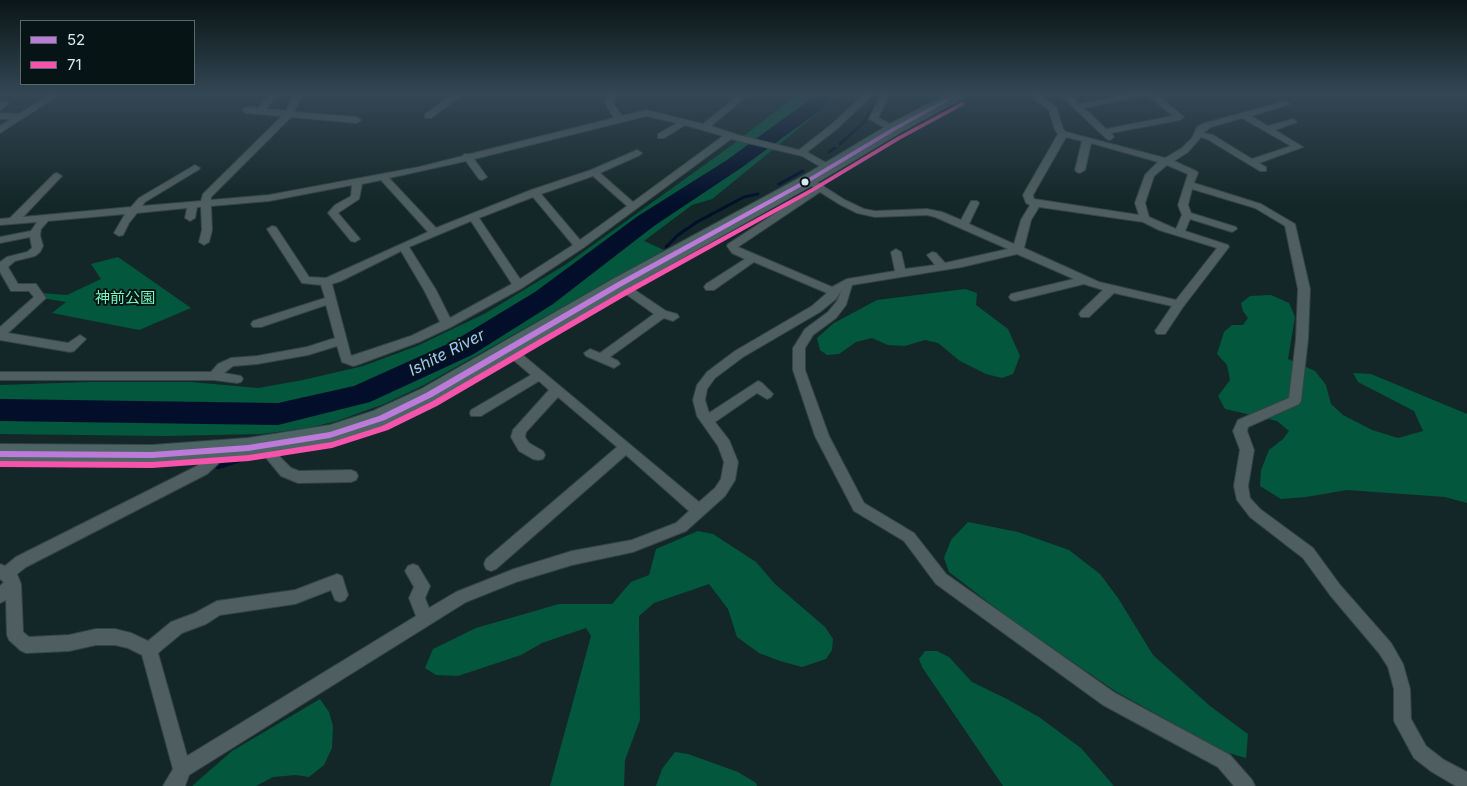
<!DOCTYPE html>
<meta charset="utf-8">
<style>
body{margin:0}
#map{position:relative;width:1467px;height:786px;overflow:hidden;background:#132729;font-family:Inter,sans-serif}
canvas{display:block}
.legend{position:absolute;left:20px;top:20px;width:175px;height:65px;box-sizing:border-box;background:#061416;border:1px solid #59696c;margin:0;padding:6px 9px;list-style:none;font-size:15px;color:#d6e9ec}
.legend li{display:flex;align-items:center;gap:10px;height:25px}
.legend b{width:25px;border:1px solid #59696c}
</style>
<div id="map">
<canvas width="1467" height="786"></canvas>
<ul class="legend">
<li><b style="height:6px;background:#bd7bd9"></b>52</li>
<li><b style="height:6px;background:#f653ac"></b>71</li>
</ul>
</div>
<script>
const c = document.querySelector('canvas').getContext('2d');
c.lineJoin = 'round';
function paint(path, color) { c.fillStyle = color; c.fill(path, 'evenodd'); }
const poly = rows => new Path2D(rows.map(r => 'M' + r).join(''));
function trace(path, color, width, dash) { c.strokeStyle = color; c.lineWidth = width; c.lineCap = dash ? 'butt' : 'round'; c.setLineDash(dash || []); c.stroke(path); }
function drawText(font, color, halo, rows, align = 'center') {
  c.font = font + ' Inter,"Noto Sans JP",sans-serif'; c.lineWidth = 4; c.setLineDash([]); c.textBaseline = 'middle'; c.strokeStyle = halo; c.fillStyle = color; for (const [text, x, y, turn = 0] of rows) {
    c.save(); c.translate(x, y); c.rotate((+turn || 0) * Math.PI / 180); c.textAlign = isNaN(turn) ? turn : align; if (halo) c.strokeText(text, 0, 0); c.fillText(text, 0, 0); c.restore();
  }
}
paint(poly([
 [797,95,840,95,712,199,692,205,644,241,664,250,424,385,384,404,337,421,308,428,262,434,164,436,0,434,0,385,89,382,191,382,258,388,303,380,363,366,417,346,486,313,565,265,728,148],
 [118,257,191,308,139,330,52,313,66,302,42,298,41,293,67,295,101,279,91,264],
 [965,289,977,293,976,305,1008,329,1020,356,1013,374,1002,378,986,374,960,361,938,343,925,340,905,346,888,345,872,338,856,342,839,354,827,355,820,350,817,338,834,323,877,300],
 [1271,295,1289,303,1295,317,1288,359,1315,371,1326,385,1331,404,1343,415,1372,430,1398,438,1423,431,1414,411,1358,382,1353,373,1371,374,1467,414,1467,503,1445,497,1347,490,1306,497,1281,499,1260,486,1261,470,1269,450,1283,439,1289,431,1277,421,1225,409,1218,396,1230,380,1227,365,1217,354,1224,332,1232,325,1243,325,1248,318,1243,311,1241,303,1250,296],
 [968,522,1018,532,1069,550,1100,574,1118,598,1153,655,1210,706,1248,734,1246,758,1225,752,1115,691,1006,616,949,572,944,558,951,540],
 [698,531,713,534,756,562,775,584,825,627,833,639,832,650,826,659,802,667,780,661,759,653,737,637,728,609,709,584,654,603,639,616,640,720,625,760,624,786,550,786,591,636,586,628,542,643,521,655,458,676,436,675,425,668,433,649,476,628,559,604,612,604,631,582,649,575,656,549],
 [925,651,937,651,949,657,972,682,1007,699,1039,717,1081,748,1114,786,1003,786,922,667,919,659],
 [320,699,329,712,333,726,332,748,324,765,309,777,296,775,273,777,256,786,192,786,232,751],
 [675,752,688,754,738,772,756,783,757,786,656,786,662,769]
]), '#03573c');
trace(poly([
 [840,144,864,122,878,95],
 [829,152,835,148],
 [779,184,803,171],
 [666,247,678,235,697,222,744,197,758,194]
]), '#020e2a', 3);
trace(poly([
 [286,453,318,447],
 [218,467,245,458]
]), '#020e2a', 4.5);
paint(poly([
 [816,95,836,95,825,107,741,168,654,226,553,304,472,355,370,402,278,425,0,421,0,399,278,403,354,386,454,341,535,292,638,216,727,160,816,95]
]), '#020e2a');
const street = poly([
 [49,95,59,95,0,133,0,126,11,119,0,119,0,113,19,114,49,95],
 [269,95,278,95,266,109,286,111,294,95,302,95,294,112,357,117,361,120,357,123,291,117,211,197,211,200,269,195,419,167,463,156,464,154,470,154,614,118,605,103,608,95,616,95,613,103,622,116,646,110,703,124,739,95,748,95,711,126,738,135,799,150,832,124,863,95,872,95,838,128,807,152,832,166,832,170,826,170,802,156,731,139,583,248,522,288,451,327,419,342,357,365,353,366,342,362,337,346,308,355,257,364,233,366,224,373,241,376,243,379,241,382,237,383,214,380,0,380,0,372,211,372,218,364,231,358,257,356,307,347,335,338,326,305,261,327,253,327,251,324,253,321,325,298,321,285,302,283,267,229,272,226,276,227,309,277,326,278,428,232,381,180,362,184,359,199,338,213,360,239,355,242,351,241,328,213,335,205,351,196,352,185,269,201,211,206,212,230,209,242,204,245,199,242,202,230,201,207,197,207,195,218,190,221,185,218,187,208,137,213,129,223,123,235,119,236,114,233,125,214,48,221,41,229,40,235,43,246,40,252,35,256,15,261,8,267,18,284,36,284,46,298,8,333,68,343,80,335,86,339,74,351,70,352,0,340,0,327,34,297,29,291,11,291,0,272,0,262,7,257,27,252,32,248,30,237,0,243,0,237,31,231,37,222,0,225,0,219,10,218,54,174,57,173,62,176,60,178,23,217,131,207,139,198,195,165,200,168,198,170,145,202,142,206,201,201,203,194,282,116,246,113,242,110,246,107,258,108,269,95],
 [646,116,677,123,658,134,658,138,664,138,685,125,723,136,633,202,600,173,640,155,642,153,637,150,591,170,531,190,436,228,389,178,466,161,479,179,482,180,487,177,474,159,646,116],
 [593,176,627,206,580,240,541,194,593,176],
 [533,197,573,245,520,279,479,218,533,197],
 [471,221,512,284,450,318,436,290,409,247,471,221],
 [401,251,424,290,440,322,411,336,351,356,332,284,341,281,401,251],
 [452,95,462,95,431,118,425,118,425,114,452,95],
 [881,95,889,95,878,118,897,127,897,131,891,131,869,119,881,95],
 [1029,95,1039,95,1056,107,1063,129,1066,132,1165,158,1182,148,1192,138,1197,127,1205,123,1286,101,1290,104,1251,116,1268,126,1293,119,1297,122,1275,130,1303,147,1259,163,1266,167,1266,171,1260,171,1207,139,1201,137,1188,152,1174,161,1196,171,1198,173,1194,183,1261,204,1295,224,1310,289,1308,339,1301,401,1299,404,1248,427,1247,431,1254,450,1248,486,1250,498,1260,509,1313,548,1340,585,1391,643,1403,664,1410,689,1411,719,1426,746,1444,760,1467,772,1467,786,1456,786,1432,772,1414,758,1394,721,1394,689,1388,667,1379,653,1330,595,1303,558,1250,517,1237,500,1234,486,1240,450,1233,431,1238,420,1289,398,1296,339,1298,289,1285,226,1255,208,1192,189,1188,205,1191,213,1236,227,1237,229,1232,232,1190,219,1185,231,1228,245,1229,247,1183,307,1165,334,1157,334,1155,331,1172,306,1114,293,1089,317,1081,317,1079,314,1081,311,1103,290,1084,284,1015,301,1011,300,1009,297,1011,294,1074,279,1017,254,962,267,852,285,846,305,836,318,813,335,805,348,805,370,829,436,864,503,914,533,946,574,1115,693,1230,755,1252,780,1255,786,1234,786,1218,767,1103,705,936,584,904,541,854,511,815,436,793,370,793,348,795,345,805,329,828,312,837,301,841,291,836,299,820,312,743,357,715,378,707,389,705,400,709,413,758,381,762,383,773,394,771,397,767,399,757,393,715,422,729,440,738,462,735,480,725,496,686,531,633,552,572,565,516,582,466,602,189,775,185,786,163,786,173,769,142,655,128,648,115,645,96,645,69,651,26,653,20,650,9,640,7,635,6,600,0,603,0,586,4,582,0,579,0,564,5,566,16,557,197,466,208,457,212,447,217,446,222,447,224,451,218,464,207,474,26,567,17,574,21,584,23,632,29,637,69,635,96,629,115,629,131,633,148,641,171,622,195,613,217,601,295,590,337,574,342,576,348,595,345,600,340,602,335,600,331,590,295,604,220,615,206,624,182,633,158,653,187,756,416,616,409,598,414,587,405,571,408,566,413,564,418,566,430,586,425,598,429,608,456,592,514,569,572,551,632,540,676,523,689,511,626,455,496,569,491,571,486,569,484,564,486,559,617,447,558,397,526,432,525,437,529,443,543,451,545,455,543,459,538,460,533,459,519,451,511,437,513,430,549,390,539,381,481,416,471,416,470,413,471,410,531,375,504,352,502,349,504,346,512,346,699,502,715,488,721,479,724,462,718,446,697,416,693,400,697,385,707,372,735,351,812,306,827,293,754,262,714,290,706,290,704,287,706,284,745,259,732,253,727,246,728,244,814,188,804,180,809,177,845,200,864,209,875,211,927,209,942,212,961,220,971,201,977,201,979,203,969,224,1014,244,1021,220,1030,205,1026,203,1023,195,1058,134,1055,130,1049,110,1029,95],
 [1242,118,1291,146,1252,159,1213,135,1203,133,1211,127,1242,118],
 [1066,137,1082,141,1075,170,1077,172,1080,173,1085,170,1091,143,1158,162,1145,175,1135,203,1139,215,1034,199,1033,195,1066,137],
 [1167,165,1188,174,1178,205,1182,215,1176,229,1149,217,1145,203,1154,176,1167,165],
 [820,192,839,204,857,213,875,217,927,215,935,217,1008,249,945,263,936,253,932,252,927,255,935,265,905,269,901,252,896,249,891,252,895,271,847,279,832,287,738,247,820,192],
 [1039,207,1143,222,1159,230,1217,248,1176,300,1099,282,1024,248,1031,220,1039,207],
 [1060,95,1069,95,1079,104,1128,95,1146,95,1084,108,1106,129,1173,116,1148,95,1157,95,1184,117,1180,120,1111,133,1114,137,1110,140,1107,139,1060,95],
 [2,101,9,103,0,110,0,103,2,101],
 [620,280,666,311,677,314,679,317,673,321,664,318,610,357,618,361,620,364,614,368,586,356,584,353,590,349,600,353,654,314,616,287,615,284,616,281,620,280],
 [272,440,277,441,280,457,291,468,299,471,351,470,356,472,358,476,356,480,351,482,298,483,281,476,267,459,265,445,267,441,272,440]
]);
const highway = poly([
 [945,95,965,95,963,98,900,133,815,184,627,289,437,401,391,425,330,445,248,458,152,465,0,464,0,444,152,445,248,438,330,425,373,411,421,389,613,279,803,176,888,125,945,95]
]);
trace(street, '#354346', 2);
trace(highway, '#354346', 2);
paint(street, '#4f5e60');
paint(highway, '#4d6465');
paint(poly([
 [953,95,959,95,896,130,811,181,622,286,432,397,385,420,330,438,248,451,152,458,0,457,0,451,152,452,248,445,330,432,379,416,426,393,618,282,807,179,892,128,953,95]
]), '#bd7bd9');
paint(poly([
 [962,102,965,104,964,105,901,139,816,190,627,295,437,406,388,430,332,448,249,461,152,468,0,467,0,461,152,462,249,455,332,442,382,426,431,402,623,291,812,188,897,137,962,102]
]), '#f653ac');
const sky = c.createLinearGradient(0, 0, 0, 205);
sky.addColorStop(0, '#0a1517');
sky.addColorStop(0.46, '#334754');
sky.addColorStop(1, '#33475400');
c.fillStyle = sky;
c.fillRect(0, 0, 1467, 205);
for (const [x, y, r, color] of [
 [805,182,4.5,"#d6e9ec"]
]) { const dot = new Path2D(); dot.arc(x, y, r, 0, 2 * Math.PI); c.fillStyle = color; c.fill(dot); trace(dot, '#061416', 2); }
drawText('15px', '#76f8bd', '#061416', [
 ["神前公園",125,298]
]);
drawText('italic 16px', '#9fc7fc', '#061416', [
 ["Ishite River",447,353,-27]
]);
</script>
